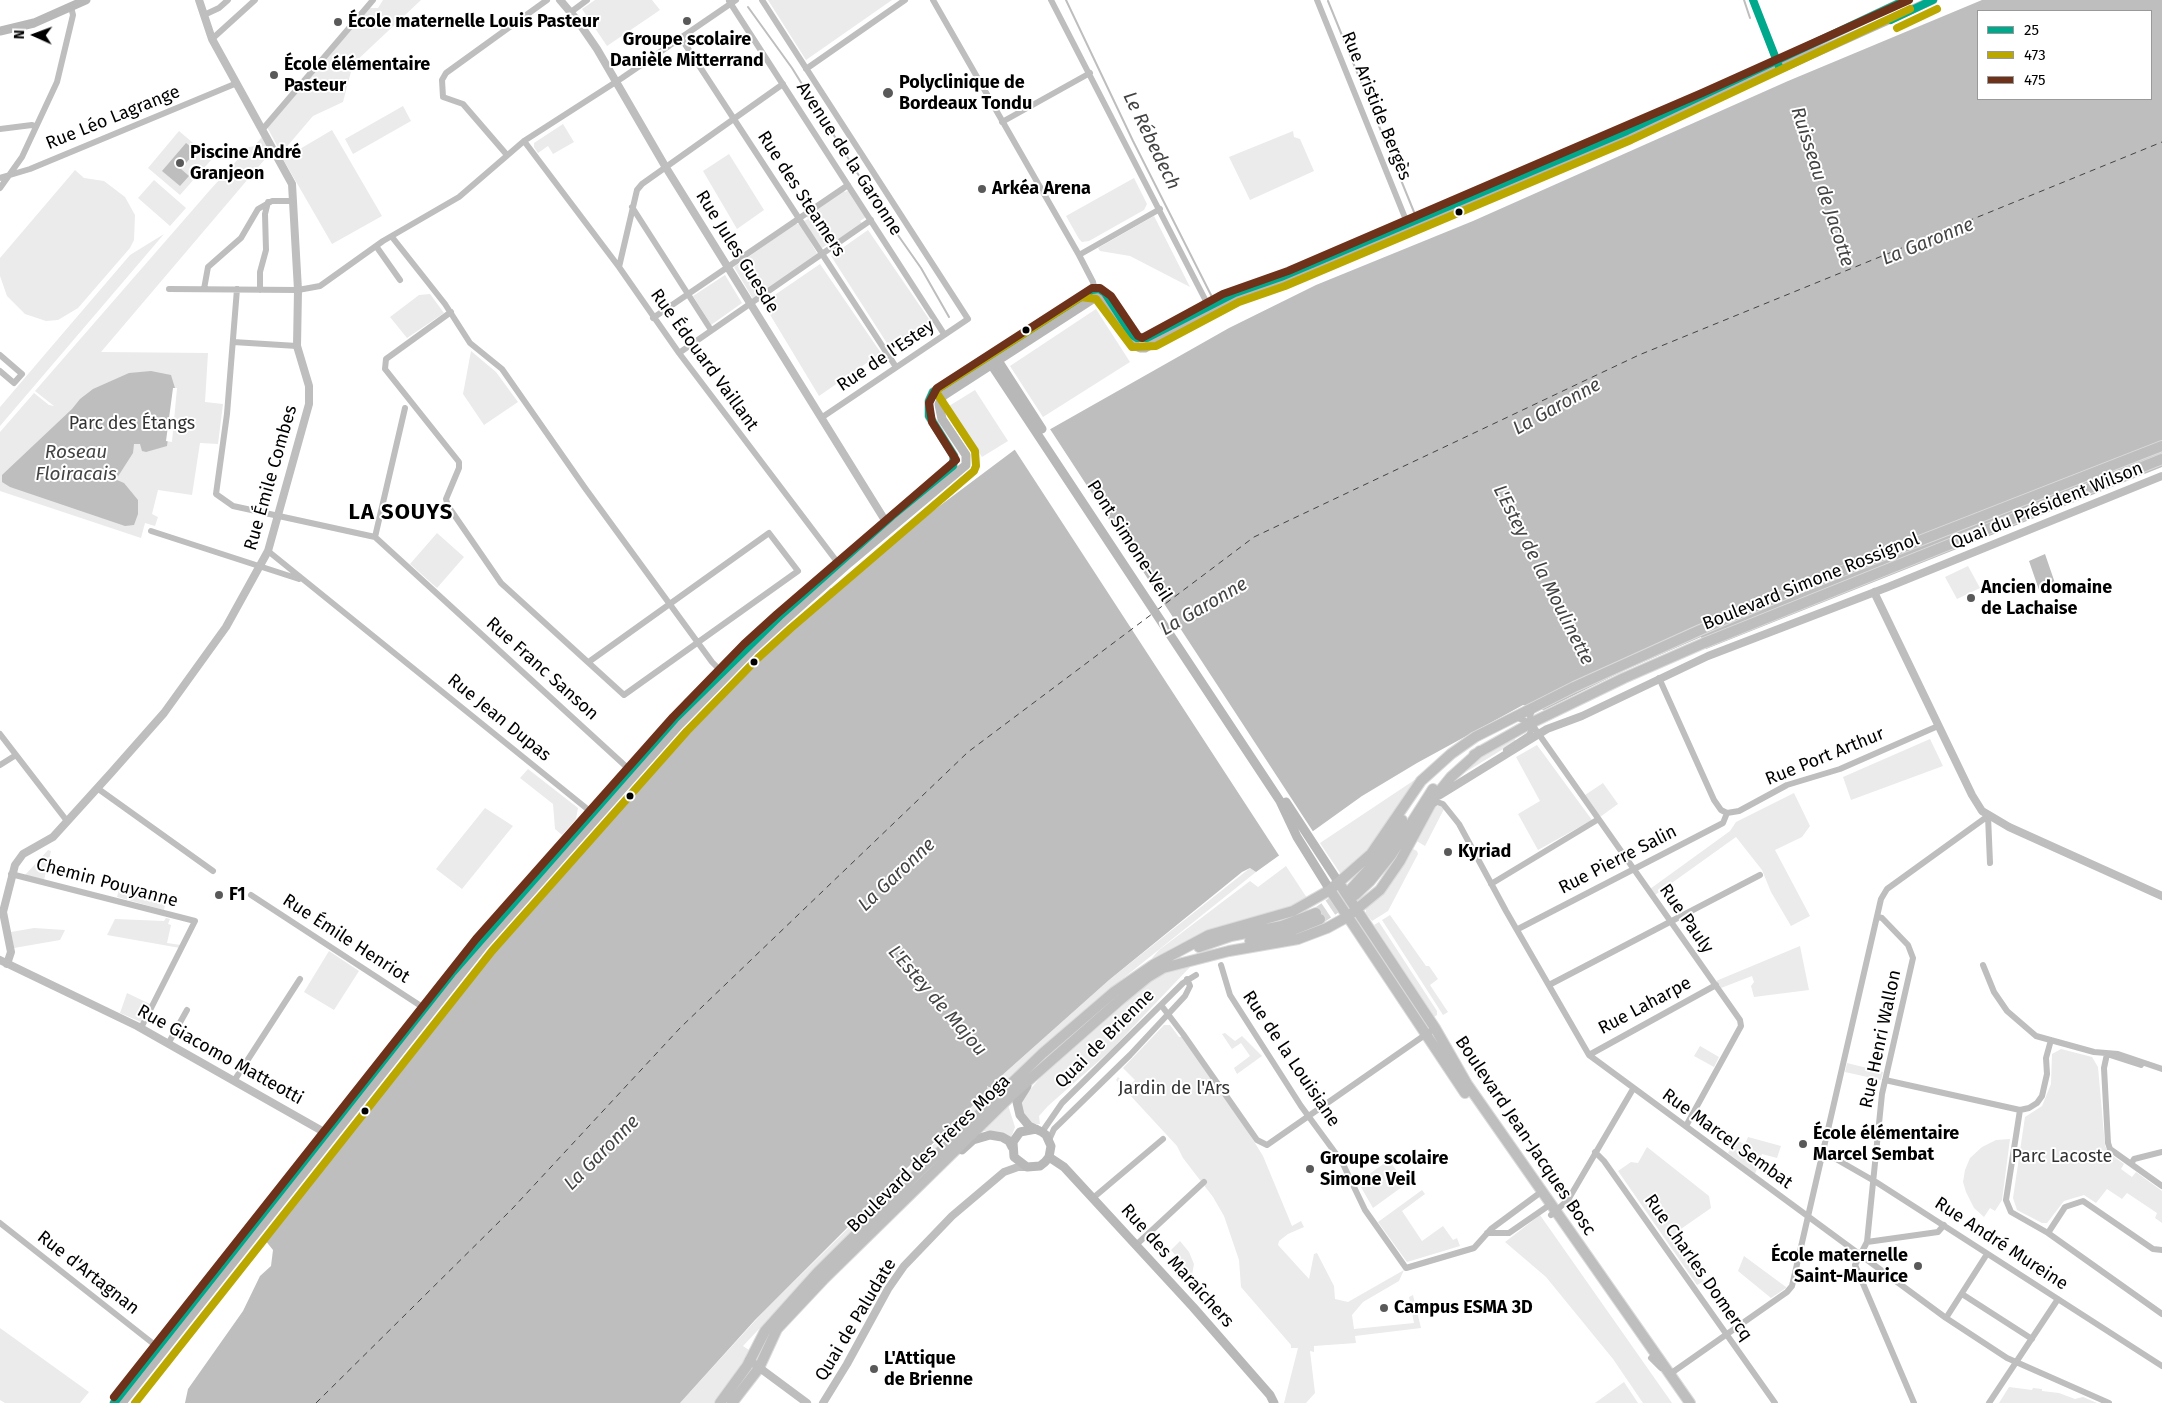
<!DOCTYPE html>
<meta charset="utf-8">
<style>
body{margin:0}
#map{position:relative;width:2162px;height:1403px;overflow:hidden;background:#fff;font-family:"Fira Sans",sans-serif}
canvas{display:block}
.legend{position:absolute;left:1977px;top:10px;width:175px;height:90px;box-sizing:border-box;background:#fff;border:1px solid #999;margin:0;padding:6px 9px;list-style:none;font-size:15px;color:#000}
.legend li{display:flex;align-items:center;gap:10px;height:25px}
.legend b{width:25px;border:1px solid #999}
.north{position:absolute;left:10px;top:10px;width:50px;height:50px;-webkit-text-stroke:4px #fff;paint-order:stroke;rotate:272deg;font-size:14px;font-weight:700;line-height:20px;text-align:center;color:#000}
.north::after{content:'';display:block;margin:auto;width:18px;height:22px;background:#000;clip-path:polygon(50% 0,100% 100%,50% 72%,0 100%)}
</style>
<div id="map">
<canvas width="2162" height="1403"></canvas>
<ul class="legend">
<li><b style="height:6px;background:#00a98b"></b>25</li>
<li><b style="height:6px;background:#baa700"></b>473</li>
<li><b style="height:6px;background:#6e321a"></b>475</li>
</ul>
<div class="north">N</div>
</div>
<script>
const c = document.querySelector('canvas').getContext('2d');
c.lineJoin = 'round';
function paint(path, color) { c.fillStyle = color; c.fill(path, 'evenodd'); }
const poly = rows => new Path2D(rows.map(r => 'M' + r).join(''));
function trace(path, color, width, dash) { c.strokeStyle = color; c.lineWidth = width; c.lineCap = dash ? 'butt' : 'round'; c.setLineDash(dash || []); c.stroke(path); }
function drawText(font, color, halo, rows, align = 'center') {
  c.font = font + ' "Fira Sans",sans-serif'; c.lineWidth = 4; c.setLineDash([]); c.textBaseline = 'middle'; c.strokeStyle = halo; c.fillStyle = color; for (const [text, x, y, turn = 0] of rows) {
    c.save(); c.translate(x, y); c.rotate((+turn || 0) * Math.PI / 180); c.textAlign = isNaN(turn) ? turn : align; if (halo) c.strokeText(text, 0, 0); c.fillText(text, 0, 0); c.restore();
  }
}
paint(poly([
 [383,0,421,0,353,64,343,102,313,116,284,150,279,149,267,127,368,8,378,8],
 [595,0,652,0,660,10,607,46,582,9],
 [768,0,892,0,806,60],
 [403,106,411,121,353,154,345,139],
 [563,124,574,142,553,154,548,146,538,153,534,147,534,143],
 [332,130,382,216,332,244,283,159],
 [179,131,212,159,180,195,148,168],
 [1293,131,1294,137,1300,139,1314,171,1250,200,1229,157],
 [262,137,271,152,101,352,208,353,205,402,223,404,218,444,200,443,192,495,158,490,152,514,158,517,155,526,145,523,141,538,0,491,0,432,34,393,49,405,54,406,35,391,210,190,249,147,254,146],
 [729,154,764,210,737,229,703,171],
 [75,170,84,178,104,181,125,197,135,215,134,240,130,248,78,308,58,320,46,321,25,314,7,296,0,276,0,258],
 [1134,178,1147,204,1144,210,1089,241,1082,242,1079,239,1066,216],
 [154,180,186,208,170,226,138,198],
 [843,190,845,192,849,190,866,217,860,221,863,224,830,247,828,244,822,248,804,221,808,219,807,216],
 [1154,216,1190,287,1130,256,1100,251,1098,248],
 [795,224,800,224,818,255,753,299,734,267],
 [868,230,931,322,890,348,831,256],
 [164,234,0,426,0,407,52,346,130,255],
 [820,264,881,353,819,396,763,303],
 [725,275,742,303,711,325,693,296],
 [430,294,444,313,407,338,390,317,419,295],
 [1096,309,1130,362,1043,417,1010,366],
 [471,351,496,372,518,402,484,425,463,394],
 [975,390,1008,441,982,457,949,406],
 [437,533,464,557,437,588,410,564],
 [1968,566,1980,588,1957,599,1945,577],
 [1514,738,1516,741,1456,778,1474,760],
 [1930,739,1943,766,1851,800,1843,777],
 [1537,745,1592,820,1538,850,1518,814,1540,801,1516,757],
 [528,769,578,808,576,819,562,835,555,829,553,804,520,778],
 [1425,773,1372,847,1342,876,1320,843],
 [1603,783,1618,804,1600,817,1585,795],
 [1794,793,1810,826,1802,837,1775,850,1810,916,1791,926,1771,892,1762,870,1736,837,1655,895,1650,889,1730,831,1736,822],
 [1436,805,1441,806,1444,809,1425,846,1415,840],
 [485,808,513,826,462,889,436,869],
 [1411,848,1417,851,1418,854,1388,911,1372,921,1366,913,1366,907],
 [48,850,51,851,44,880,25,875],
 [1286,866,1309,901,1220,929,1176,946,1147,964,1159,950,1250,881,1258,887],
 [1250,868,1256,872,1116,984,1000,1088,997,1086,993,1080,999,1078,1109,980],
 [121,882,165,905,164,910,117,897],
 [1390,915,1426,966,1429,966,1438,979,1430,985,1448,1012,1443,1015,1382,920],
 [166,918,170,919,168,924,171,925,167,943,181,945,180,948,107,935,115,919,164,921],
 [1379,922,1437,1011,1437,1015,1434,1017,1374,925],
 [34,928,65,930,60,940,14,948,11,932],
 [1800,946,1809,990,1754,997,1751,986,1754,982,1752,976,1721,988,1716,981],
 [329,951,359,971,334,1010,304,992],
 [1191,966,1110,1051,1048,1106,1039,1116,1040,1124,1033,1124,1026,1120,1020,1106,1022,1099,1041,1077,1154,978,1163,972],
 [127,993,150,1004,141,1022,120,1013],
 [1164,1025,1170,1025,1179,1037,1182,1037,1245,1127,1263,1156,1292,1226,1301,1221,1304,1227,1288,1234,1279,1241,1278,1245,1309,1279,1314,1254,1317,1253,1334,1286,1335,1299,1348,1302,1404,1270,1399,1281,1363,1302,1352,1315,1354,1329,1414,1323,1409,1297,1413,1295,1421,1328,1355,1336,1356,1343,1314,1346,1314,1352,1310,1351,1315,1393,1306,1403,1284,1403,1298,1348,1291,1348,1291,1345,1241,1287,1239,1260,1224,1216,1213,1197,1183,1158,1177,1146,1116,1080,1118,1077,1128,1087,1135,1080,1123,1068],
 [1225,1033,1235,1041,1242,1036,1262,1056,1237,1074,1234,1068,1250,1056,1241,1043,1232,1049,1222,1034],
 [1700,1046,1719,1057,1714,1067,1694,1056],
 [2061,1049,2092,1057,2098,1067,2105,1146,2109,1153,2124,1164,2121,1169,2132,1177,2136,1172,2162,1191,2162,1223,2155,1218,2157,1213,2127,1193,2122,1199,2107,1189,2096,1203,2084,1195,2064,1201,2047,1223,2042,1223,2017,1210,2013,1198,2025,1117,2042,1106,2051,1084,2052,1054],
 [1847,1063,1883,1072,1881,1080,1845,1072],
 [987,1085,994,1093,835,1248,743,1346,749,1350,747,1357,715,1403,680,1403,765,1310,988,1091],
 [1008,1105,1015,1127,1011,1138,984,1131,984,1128],
 [1748,1137,1781,1146,1777,1158,1762,1154,1755,1174,1728,1153,1735,1140,1745,1144],
 [2010,1139,2002,1200,1995,1211,1990,1208,1984,1217,1974,1208,1966,1192,1963,1182,1965,1170,1970,1158,1982,1147,1996,1140],
 [1647,1147,1709,1196,1711,1208,1678,1231,1694,1253,1688,1258,1704,1281,1697,1285,1618,1171,1631,1162,1638,1163],
 [1389,1160,1406,1184,1373,1208,1358,1182],
 [1422,1190,1425,1194,1402,1211,1422,1241,1443,1226,1453,1240,1457,1238,1460,1246,1407,1262,1378,1222],
 [1540,1215,1672,1403,1643,1403,1613,1359,1546,1277,1505,1242],
 [1180,1241,1189,1252,1194,1264,1192,1275,1185,1284,1181,1280,1190,1272,1171,1250],
 [1744,1256,1786,1287,1786,1288,1771,1298,1738,1271],
 [0,1328,89,1392,80,1403,5,1403,0,1400],
 [1624,1382,1638,1403,1595,1403],
 [2009,1387,2032,1390,2033,1388,2042,1389,2042,1391,2059,1393,2075,1399,2083,1397,2097,1403,1999,1403]
]), '#ebebeb');
paint(poly([
 [1982,0,2162,0,2162,467,1706,649,1701,637,1625,670,1544,710,1523,705,1417,763,1362,796,1256,872,1250,868,1242,872,1109,980,999,1078,994,1080,997,1086,993,1089,987,1086,988,1091,908,1167,755,1320,680,1403,185,1403,188,1389,243,1311,260,1276,271,1266,273,1250,265,1240,272,1228,441,1014,521,918,687,731,753,661,831,588,834,590,863,566,862,564,1017,448,1229,328,1316,285,1473,221,1788,81],
 [1978,11,2151,11,2151,99,1978,99],
 [186,143,196,151,181,169,189,176,180,186,162,171],
 [151,371,171,375,175,388,167,446,146,452,142,451,140,444,134,444,133,453,117,478,117,480,124,483,138,500,138,514,134,525,125,526,10,487,2,482,2,475,72,409,80,399,93,389,129,373],
 [2045,554,2055,583,2039,590,2029,561]
]), '#bebebe');
paint(poly([
 [173,388,177,388,172,442,166,441],
 [1048,426,1314,833,1280,857,1013,447]
]), '#fff');
trace(poly([
 [1066,0,1133,141,1211,295],
 [1744,0,1750,18],
 [1328,1,1414,212],
 [748,7,792,68,876,203],
 [881,211,921,268,949,317]
]), '#bebebe', 2);
trace(poly([
 [1157,610,1254,537,1639,355,2162,142],
 [316,1403,512,1209,680,1028,968,752,1152,614]
]), '#434343', 1, [6, 5]);
trace(poly([
 [1316,913,1351,889],
 [1320,919,1355,895]
]), '#d9d9d9', 10, [10, 5]);
const primary = poly([
 [1474,755,1531,723,1624,678,1704,643,2162,459],
 [1339,883,1435,1028,1467,1084,1690,1403],
 [1351,889,1385,851,1402,820],
 [1330,890,1465,1093],
 [1355,895,1370,881,1391,855,1433,789],
 [1250,941,1285,933,1320,919],
 [1199,947,1231,936,1282,926,1316,913],
 [720,1403,747,1366,765,1331,817,1273,924,1167,1043,1053,1114,992,1153,965,1209,935,1293,911,1330,890,1371,854,1421,781,1451,754,1475,737,1574,687,1700,630,1799,588,2162,446],
 [732,1403,759,1368,777,1329,824,1279,1013,1094,1120,1000,1148,977,1163,968,1229,951,1298,939,1327,928,1347,917,1380,890,1400,861,1434,798,1451,777,1480,751]
]);
trace(primary, '#dbdbdb', 12);
trace(poly([
 [762,0,968,319,821,418],
 [933,0,1079,255,1093,282,1096,294],
 [1051,0,1208,305],
 [1317,0,1408,225],
 [1753,0,1777,64],
 [729,1,944,334],
 [571,12,587,0],
 [204,15,219,8,228,0],
 [681,38,896,367],
 [212,39,255,0],
 [806,69,905,0],
 [783,84,642,184,637,190,619,267,679,353,841,567],
 [1002,122,1090,73],
 [0,129,32,125,36,127],
 [262,130,373,0],
 [524,141,619,267],
 [507,155,463,104,443,97,442,80,446,73,547,0],
 [0,178,30,169,237,83],
 [0,188,22,157,57,82,73,15,71,7],
 [632,207,711,330],
 [392,237,445,304,470,343,502,369,585,488,712,662,723,673],
 [376,246,400,280],
 [1079,255,1160,209],
 [169,289,298,290,320,286,383,241,459,197,524,141,622,78,736,0],
 [204,289,208,267,241,238,258,209,272,201,293,201],
 [237,289,227,414,216,494,233,506,375,537,632,772],
 [260,290,260,272,266,250,265,214,268,202],
 [451,312,386,359,385,369,459,462,459,468,446,499,448,506,501,583,624,695,798,571,769,533,590,661],
 [653,318,848,185],
 [233,342,297,346],
 [679,353,871,220],
 [0,355,22,374,14,383,0,371],
 [151,531,299,579],
 [375,537,405,408],
 [268,551,596,816],
 [1659,678,1714,800,1721,810,1727,813,1739,811,1787,785,1840,769,1938,726],
 [1515,717,1531,723,1740,1020,1741,1026,1686,1126],
 [0,734,67,821],
 [1506,750,1529,735,1531,731,1530,716,1533,708],
 [0,765,16,755],
 [97,788,213,871],
 [1431,805,1437,802,1443,804,1459,824,1506,911,1589,1055,1946,1318,2007,1358,2109,1403],
 [11,874,195,921,141,1028],
 [1491,884,1597,820],
 [251,895,427,1010],
 [1878,917,1882,918,1908,945,1913,958,1882,1094,1867,1242,1855,1265,1914,1403],
 [1518,929,1723,823,1727,813],
 [1221,965,1230,995,1301,1106,1342,1162,1365,1210,1406,1268,1474,1248,1491,1229,1537,1195],
 [1983,965,1994,992,2007,1011,2036,1036,2094,1052,2118,1054,2162,1069],
 [1549,985,1760,875],
 [1161,1005,1183,1034,1257,1140,1267,1145,1435,1028],
 [168,1044,187,1010],
 [2107,1054,2104,1068,2108,1143,2110,1149,2162,1186],
 [1589,1055,1716,985],
 [2110,1055,2141,1065],
 [1885,1080,2020,1110,2029,1108,2037,1103,2042,1096,2047,1074,2046,1058,2051,1040],
 [234,1081,300,979],
 [2020,1110,2006,1200,2011,1212,2048,1233,2162,1314],
 [1042,1132,1062,1103,1183,983,1196,975],
 [1049,1140,1054,1129,1130,1055,1185,996,1190,986,1187,979],
 [1822,1151,1876,1182,2162,1366],
 [1595,1152,1604,1161,1775,1403],
 [2131,1164,2134,1159,2162,1152],
 [1093,1198,1163,1139],
 [1551,1215,1568,1200,1633,1089],
 [0,1223,160,1349],
 [1487,1233,1509,1233,1551,1204],
 [2048,1233,2065,1207,2083,1201,2153,1249,2162,1250],
 [1867,1242,1938,1232,1944,1225],
 [1136,1245,1204,1182],
 [1962,1294,2032,1339],
 [1946,1318,1987,1254],
 [1651,1358,1661,1368],
 [1670,1374,1787,1292,1792,1286,1881,899,1887,889,1988,816,1990,863],
 [1989,1403,2058,1299]
]), '#bebebe', 6);
trace(poly([
 [560,0,577,20,597,49,665,166,886,522],
 [1874,592,1972,795,1982,811,2009,827,2162,896],
 [1440,795,1547,729,1582,716,1708,656,1888,587,2162,476],
 [0,960,137,1026,331,1136],
 [7,964,11,952,3,912,15,865,23,854,53,837,111,773,164,713,226,627,268,551,309,404,309,386,297,346,298,290,292,184,212,39,199,0],
 [749,1360,807,1403],
 [823,1403,847,1364,888,1289,904,1266,952,1216,1004,1172,1018,1167,1027,1167]
]), '#bebebe', 8);
trace(poly([
 [0,31,34,23,86,0],
 [1680,107,1906,0],
 [995,356,1042,429],
 [989,361,1280,801,1297,837,1330,890],
 [1286,802,1339,883],
 [1027,1086,1017,1102,1020,1115,1029,1126,1042,1132,1046,1135,1051,1146,1049,1157,1045,1162,1040,1166,1027,1167,1014,1157,1013,1142,1020,1132,1036,1129],
 [962,1150,973,1140,990,1135,1002,1137,1009,1141,1012,1147],
 [1049,1157,1064,1167,1193,1307,1270,1395,1274,1403],
 [114,1403,453,972,675,719,734,659,781,615,892,516,953,466,954,456,929,416,929,401,933,392,1092,290,1099,289,1105,293,1132,335,1137,338,1147,338,1235,293,1281,277,1477,193],
 [122,1403,484,945,680,724,751,651,784,621,849,563,966,465,966,455,942,419,939,404,943,396,1096,297,1104,303,1131,344,1140,348,1145,348,1227,303,1292,280,1706,102,1933,0]
]), '#b8b8b8', 9);
trace(primary, '#bebebe', 10);
trace(poly([
 [1753,0,1780,69],
 [1891,20,1933,0],
 [114,1403,453,972,675,719,781,615,892,516,953,466,954,456,929,416,929,401,933,392,1092,290,1099,289,1105,293,1132,335,1137,338,1147,338,1235,293,1281,277,1627,131,1906,0]
]), '#00a98b', 8);
trace(poly([
 [1897,28,1937,9],
 [135,1403,492,951,687,731,758,658,791,628,974,471,976,466,975,451,936,392,938,389,1081,297,1096,299,1132,347,1156,346,1239,302,1285,286,1631,140,1910,9]
]), '#baa700', 8);
trace(poly([
 [114,1397,476,939,673,717,744,644,777,614,956,460,932,422,929,403,937,388,1092,288,1100,288,1111,296,1138,336,1142,338,1223,294,1288,271,1702,93,1909,0]
]), '#6e321a', 8);
for (const [x, y, r, color] of [
 [687,21,5,"#595959"],
 [338,22,5,"#595959"],
 [274,75,5,"#595959"],
 [888,93,6,"#595959"],
 [180,163,5,"#595959"],
 [982,189,5,"#595959"],
 [1459,212,4.5,"#000"],
 [1026,330,4.5,"#000"],
 [1971,598,5,"#595959"],
 [754,662,4.5,"#000"],
 [630,796,4.5,"#000"],
 [1448,852,5,"#595959"],
 [219,895,5,"#595959"],
 [365,1111,4.5,"#000"],
 [1803,1144,5,"#595959"],
 [1310,1169,5,"#595959"],
 [1918,1266,5,"#595959"],
 [1384,1308,5,"#595959"],
 [874,1369,5,"#595959"]
]) { const dot = new Path2D(); dot.arc(x, y, r, 0, 2 * Math.PI); c.fillStyle = color; c.fill(dot); trace(dot, '#fff', 2); }
drawText('bold 18px', '#000', '#fff', [
 ["École maternelle Louis Pasteur",348,22],
 ["Groupe scolaire",687,40,"center"],
 ["Danièle Mitterrand",687,61,"center"],
 ["École élémentaire",284,65],
 ["Pasteur",284,86],
 ["Polyclinique de",899,83],
 ["Bordeaux Tondu",899,104],
 ["Piscine André",190,153],
 ["Granjeon",190,174],
 ["Arkéa Arena",992,189],
 ["Ancien domaine",1981,588],
 ["de Lachaise",1981,609],
 ["Kyriad",1458,852],
 ["F1",229,895],
 ["École élémentaire",1813,1134],
 ["Marcel Sembat",1813,1155],
 ["Groupe scolaire",1320,1159],
 ["Simone Veil",1320,1180],
 ["École maternelle",1908,1256,"right"],
 ["Saint-Maurice",1908,1277,"right"],
 ["Campus ESMA 3D",1394,1308],
 ["L'Attique",884,1359],
 ["de Brienne",884,1380]
], 'left');
drawText('18px', '#000', '#fff', [
 ["Rue Aristide Bergès",1376,106,68],
 ["Rue Léo Lagrange",113,118,-22],
 ["Avenue de la Garonne",849,159,57],
 ["Rue des Steamers",801,194,57],
 ["Rue Jules Guesde",737,252,58],
 ["Rue de l'Estey",886,356,-34],
 ["Rue Édouard Vaillant",704,360,54],
 ["Rue Émile Combes",271,478,-74],
 ["Quai du Président Wilson",2047,506,-22],
 ["Pont Simone-Veil",1129,541,57],
 ["Boulevard Simone Rossignol",1811,582,-22],
 ["Rue Franc Sanson",542,669,42],
 ["Rue Jean Dupas",499,718,39],
 ["Rue Port Arthur",1825,757,-22],
 ["Rue Pierre Salin",1618,860,-27],
 ["Chemin Pouyanne",107,883,15],
 ["Rue Pauly",1686,919,55],
 ["Rue Émile Henriot",346,939,33],
 ["Rue Laharpe",1645,1006,-28],
 ["Quai de Brienne",1105,1039,-45],
 ["Rue Henri Wallon",1881,1039,-78],
 ["Rue Giacomo Matteotti",220,1055,29],
 ["Rue de la Louisiane",1291,1059,56],
 ["Boulevard Jean-Jacques Bosc",1525,1136,56],
 ["Rue Marcel Sembat",1727,1139,36],
 ["Boulevard des Frères Moga",929,1154,-44],
 ["Rue André Mureine",2001,1244,33],
 ["Rue des Maraîchers",1177,1266,48],
 ["Rue Charles Domercq",1698,1268,55],
 ["Rue d'Artagnan",88,1273,38],
 ["Quai de Paludate",856,1320,-59]
]);
drawText('18px', '#323232', '#fff', [
 ["Parc des Étangs",132,424],
 ["Jardin de l'Ars",1174,1089],
 ["Parc Lacoste",2062,1157]
]);
drawText('italic 19px', '#434343', '#fff', [
 ["Le Rébedech",1151,141,64],
 ["Ruisseau de Jacotte",1822,187,72],
 ["La Garonne",1928,242,-22],
 ["La Garonne",1557,407,-29],
 ["Roseau",76,453],
 ["Floiracais",76,475],
 ["L'Estey de la Moulinette",1543,575,63],
 ["La Garonne",1204,607,-30],
 ["La Garonne",897,875,-43],
 ["L'Estey de Majou",937,1001,49],
 ["La Garonne",602,1153,-45]
]);
c.letterSpacing = '1px';
drawText('bold 22px', '#000', '#fff', [
 ["LA SOUYS",401,513]
]);
c.letterSpacing = '0px';
</script>
